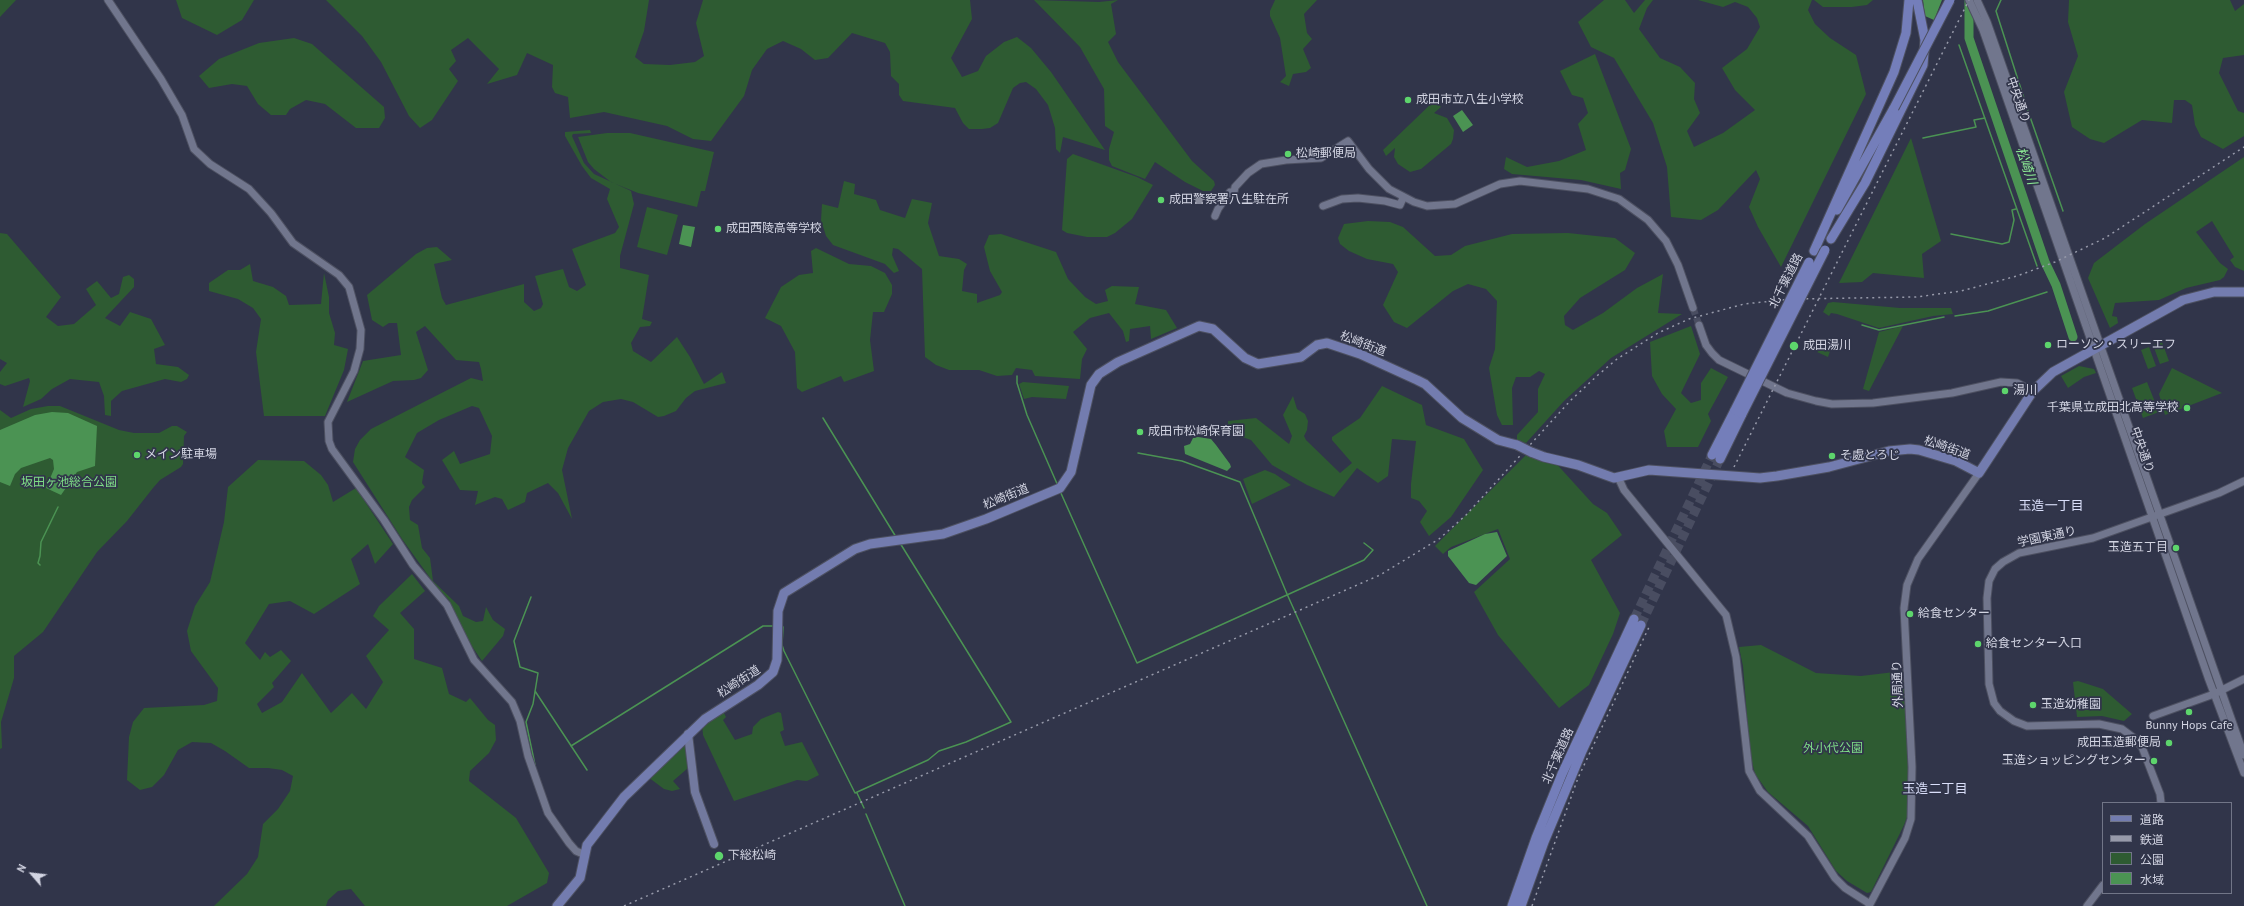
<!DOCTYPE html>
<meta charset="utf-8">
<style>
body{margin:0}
#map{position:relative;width:2244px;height:906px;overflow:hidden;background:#31354a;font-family:"PT Sans","Noto Sans JP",sans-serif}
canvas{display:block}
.legend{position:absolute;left:2102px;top:802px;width:130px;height:92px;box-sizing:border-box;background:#31354a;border:1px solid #717587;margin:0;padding:5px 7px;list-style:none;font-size:12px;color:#d2d4e2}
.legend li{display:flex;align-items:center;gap:8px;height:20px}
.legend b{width:20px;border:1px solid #717587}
.north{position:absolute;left:12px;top:854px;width:40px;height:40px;-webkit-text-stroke:3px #31354a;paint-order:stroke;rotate:298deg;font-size:11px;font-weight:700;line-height:16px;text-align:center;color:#d2d4e2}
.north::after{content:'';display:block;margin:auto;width:14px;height:18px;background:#d2d4e2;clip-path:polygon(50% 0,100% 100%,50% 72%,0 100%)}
</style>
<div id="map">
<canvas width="2244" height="906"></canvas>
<ul class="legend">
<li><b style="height:5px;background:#737caf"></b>道路</li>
<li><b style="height:5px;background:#979aaa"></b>鉄道</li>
<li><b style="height:11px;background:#2e5b32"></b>公園</li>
<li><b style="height:11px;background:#4b9353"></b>水域</li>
</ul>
<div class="north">N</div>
</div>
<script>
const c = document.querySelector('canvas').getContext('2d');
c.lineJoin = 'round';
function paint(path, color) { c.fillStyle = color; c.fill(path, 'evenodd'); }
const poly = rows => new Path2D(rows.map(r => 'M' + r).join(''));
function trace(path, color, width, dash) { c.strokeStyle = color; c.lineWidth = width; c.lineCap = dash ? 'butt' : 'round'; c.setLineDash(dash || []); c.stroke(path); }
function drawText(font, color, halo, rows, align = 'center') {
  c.font = font + ' "PT Sans","Noto Sans JP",sans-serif'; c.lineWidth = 3.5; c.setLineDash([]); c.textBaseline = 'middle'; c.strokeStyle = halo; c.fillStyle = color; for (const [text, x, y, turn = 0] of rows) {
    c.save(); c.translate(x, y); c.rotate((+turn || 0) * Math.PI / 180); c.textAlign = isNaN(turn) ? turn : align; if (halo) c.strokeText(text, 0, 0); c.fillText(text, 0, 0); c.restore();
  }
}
paint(poly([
 [0,0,16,0,0,17],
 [176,0,254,0,242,20,217,35,182,18],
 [326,0,649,0,644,31,635,57,644,64,670,65,695,62,704,56,696,23,703,0,970,0,972,19,951,58,962,77,978,71,986,56,1004,42,1017,37,1031,48,1051,72,1105,150,1063,137,1060,153,1056,149,1055,128,1048,105,1036,89,1026,82,1020,83,1013,88,998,123,990,128,982,129,969,129,963,123,955,108,903,101,899,95,899,84,891,76,890,52,885,43,852,33,828,58,815,60,801,49,783,41,767,49,752,70,744,96,711,141,693,139,667,126,604,112,570,118,568,97,555,93,552,87,553,65,527,53,517,75,487,84,499,69,468,38,451,50,456,61,449,69,458,81,432,120,420,128,409,116,381,62,362,36],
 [1034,0,1099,2,1118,0,1111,4,1116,34,1108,42,1118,62,1192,161,1214,181,1215,185,1211,191,1203,191,1185,182,1155,162,1145,179,1112,166,1109,160,1109,149,1114,132,1105,126,1104,89,1080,47],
 [1275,0,1317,0,1304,14,1307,33,1312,39,1303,49,1311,68,1306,72,1293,74,1289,86,1280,82,1286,76,1280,38,1270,16,1270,11],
 [1604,0,1625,0,1634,13,1645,0,1653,0,1647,8,1639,29,1660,58,1680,67,1695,83,1694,99,1700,113,1687,131,1694,147,1723,133,1755,110,1735,90,1722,68,1747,49,1760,27,1757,18,1748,7,1735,2,1723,7,1698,0,1812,0,1808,10,1815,24,1830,38,1856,55,1866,94,1781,267,1758,227,1749,207,1760,179,1756,170,1718,210,1701,220,1671,217,1667,167,1653,123,1614,58,1591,47,1578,22],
 [1814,0,1873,0,1867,5,1852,7,1823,7],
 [2069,0,2230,0,2235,11,2244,4,2244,55,2223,58,2219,73,2238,111,2244,113,2244,136,2223,149,2201,137,2195,125,2192,105,2185,100,2174,100,2172,123,2142,120,2104,143,2090,139,2072,127,2064,92,2078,56,2068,22],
 [294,38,312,44,384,107,385,118,379,128,356,128,325,104,306,100,290,109,286,115,271,115,258,104,247,86,232,84,209,88,199,76,219,59,259,43],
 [1595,54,1631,149,1625,170,1620,173,1621,189,1581,180,1512,174,1504,169,1506,157,1527,167,1559,161,1586,150,1578,124,1588,113,1583,98,1572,95,1560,71],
 [1435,100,1441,107,1434,113,1447,118,1454,130,1453,139,1451,144,1421,169,1410,172,1398,164,1394,157,1395,148,1386,156,1383,150],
 [590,130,591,133,573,134,572,136,584,163,594,174,631,191,634,204,620,256,620,268,649,275,642,319,652,322,650,326,640,327,631,343,633,351,651,362,677,337,690,357,704,384,722,372,726,383,695,391,686,398,676,411,664,416,658,417,633,402,621,399,603,402,589,411,568,448,562,470,572,519,558,493,548,483,527,493,525,502,508,510,502,499,495,497,475,505,478,491,460,490,442,460,454,451,460,464,490,454,492,436,479,408,472,406,439,420,417,433,405,457,424,470,422,483,425,487,412,500,409,507,410,520,418,525,422,548,430,558,433,581,459,606,463,616,476,622,483,621,486,607,493,620,505,629,503,636,482,661,465,636,449,600,438,589,402,539,353,462,355,449,360,440,371,429,471,378,483,381,481,369,479,362,456,360,425,326,416,332,428,370,421,378,414,380,393,381,347,402,363,361,401,355,397,323,389,323,383,327,372,320,367,295,416,254,427,248,437,247,452,260,434,264,442,298,446,305,524,284,524,302,534,311,541,308,543,304,535,276,563,269,569,287,577,291,586,285,572,249,615,233,619,227,607,199,610,189,591,178,582,166,565,136,565,132],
 [607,133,630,133,714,152,705,191,701,191,697,207,638,193,611,182,594,169,588,162,578,137],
 [1911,138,1941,241,1922,254,1924,278,1873,273,1862,282,1839,283],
 [1073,154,1137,177,1153,185,1132,219,1115,233,1107,237,1087,237,1067,233,1062,230,1067,159],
 [2244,157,2244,271,2235,267,2230,260,2234,257,2212,221,2196,232,2220,263,2228,269,2224,277,2220,280,2186,288,2159,300,2115,303,2112,316,2117,317,2118,323,2110,328,2088,278,2094,263,2145,224],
 [844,181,855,184,854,194,876,200,880,210,905,218,912,199,932,203,928,223,939,256,959,259,967,264,964,270,962,291,977,294,977,303,1000,295,1002,292,990,271,984,247,989,235,1001,234,1056,252,1068,279,1085,297,1096,304,1108,301,1105,290,1112,286,1139,287,1135,304,1166,310,1177,328,1151,339,1150,326,1130,329,1129,341,1126,342,1123,331,1109,313,1090,318,1073,332,1087,349,1082,359,1080,379,1035,376,1032,370,1016,368,1012,375,997,376,979,370,949,370,936,365,925,357,922,269,898,249,893,248,892,255,899,271,894,273,885,264,833,245,826,236,821,220,822,204,838,208],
 [647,207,678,215,667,255,637,247],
 [1368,221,1390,222,1403,227,1435,256,1451,255,1465,246,1512,234,1568,233,1615,238,1635,253,1625,270,1580,298,1564,316,1565,325,1573,330,1603,313,1637,288,1663,274,1658,313,1682,314,1611,358,1564,401,1526,443,1517,440,1517,435,1538,412,1538,389,1545,374,1539,371,1530,377,1516,377,1512,388,1513,425,1502,425,1497,415,1489,368,1495,349,1497,301,1486,289,1468,284,1453,291,1407,328,1394,322,1383,305,1398,272,1393,264,1367,259,1349,251,1340,244,1338,238,1344,224],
 [0,233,7,234,61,297,46,317,58,326,74,324,96,305,86,289,97,281,111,298,119,294,123,277,129,275,134,279,134,287,105,318,120,326,130,312,151,319,165,345,154,349,156,364,178,367,189,375,187,379,181,382,165,379,122,391,111,401,111,416,105,415,104,396,99,382,70,379,52,389,41,399,23,407,30,381,29,378,5,386,0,384,0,372,7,363,0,359],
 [816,248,849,264,871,266,885,273,892,285,892,294,884,312,873,312,870,340,874,371,844,382,841,376,802,392,797,388,795,352,781,326,765,318,781,287,799,275,813,273,811,251],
 [250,264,253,281,273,287,286,296,289,305,321,304,324,273,329,297,329,313,335,333,334,345,348,349,344,370,325,416,264,416,256,352,261,319,253,308,238,299,209,291,209,283,228,270,240,270],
 [1833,302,1900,308,1951,308,1953,314,1933,316,1879,328,1837,314,1831,313,1829,316,1823,312,1828,303],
 [1691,326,1700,354,1681,393,1691,403,1701,400,1701,383,1711,368,1728,377,1708,414,1711,421,1698,447,1667,447,1664,431,1676,409,1662,394,1652,376,1650,342],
 [1903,326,1869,391,1863,389,1879,332],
 [2162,342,2169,361,2160,364,2153,345],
 [1824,345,1831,348,1828,357,1817,352],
 [2149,347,2156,366,2148,369,2141,350],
 [2079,366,2094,369,2096,373,2084,377,2068,388,2061,376],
 [2172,368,2222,393,2165,415,2159,394],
 [1023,382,1069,386,1066,399,1032,397,1024,399,1019,384],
 [2147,382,2159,412,2143,418,2132,388],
 [1382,386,1422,405,1426,425,1464,439,1483,470,1451,517,1429,536,1420,522,1427,511,1419,501,1411,498,1411,484,1416,441,1392,439,1388,476,1378,483,1357,468,1334,497,1307,485,1272,465,1251,440,1228,432,1228,421,1256,418,1289,444,1292,436,1283,415,1293,396,1297,409,1305,414,1308,421,1307,430,1304,436,1306,440,1340,473,1352,463,1332,440,1332,437,1360,418],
 [48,406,60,406,119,430,134,433,159,433,172,426,177,426,187,432,184,436,183,464,181,467,160,480,153,488,127,521,97,552,43,632,14,656,14,678,1,722,2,748,0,749,0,410,11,418,31,409],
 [1526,455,1553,460,1593,504,1607,513,1622,535,1591,560,1620,613,1613,634,1589,685,1559,708,1498,635,1474,592,1510,559,1498,529,1451,547,1443,554,1435,546],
 [258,460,304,461,321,475,328,485,333,502,356,488,393,544,375,564,368,544,351,559,360,584,314,614,290,601,269,604,245,643,260,660,265,652,270,657,281,650,291,661,272,683,274,687,257,704,262,713,282,702,302,673,331,713,352,693,366,709,383,682,366,656,389,630,373,616,379,606,412,574,425,591,400,613,414,629,414,659,442,668,449,694,466,702,470,698,488,720,495,725,496,740,489,753,470,771,469,781,516,818,549,873,547,883,507,906,365,906,351,889,338,891,328,900,326,906,214,906,247,874,258,857,263,824,278,809,290,791,293,776,282,770,268,768,249,768,225,751,211,743,192,742,178,750,164,775,152,787,140,790,127,780,129,737,133,722,144,708,204,705,217,701,218,688,191,651,187,631,195,606,210,582,224,522,228,487],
 [1265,470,1275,474,1291,485,1252,504,1243,479],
 [1761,645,1816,673,1861,676,1903,671,1909,775,1909,812,1904,825,1871,892,1867,893,1847,881,1836,871,1808,826,1768,792,1755,774,1750,754,1743,666,1739,647],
 [2078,681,2103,689,2132,714,2124,721,2102,716,2077,717,2073,682],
 [723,711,726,717,723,720,735,740,752,734,753,727,761,719,778,712,781,713,784,730,780,732,785,746,802,742,819,775,807,781,797,780,734,801,703,735,702,724],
 [683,743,686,745,688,768,673,781,680,789,672,791,664,789,648,777]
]), '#2e5b32');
paint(poly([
 [1923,0,1942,0,1934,20,1925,16],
 [1462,110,1473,125,1463,132,1453,116],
 [683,225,695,227,691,247,679,244],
 [52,412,68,413,97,426,95,466,77,472,61,495,46,488,54,469,53,460,50,458,21,468,15,474,10,486,0,482,0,430,35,415],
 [1198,437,1211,439,1216,445,1230,464,1231,467,1227,471,1185,454,1184,446,1190,444,1193,438],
 [1497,532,1507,556,1476,585,1469,583,1448,556,1448,551,1485,534]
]), '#4b9353');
trace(poly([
 [2001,0,1996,11,2029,114,2063,211],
 [1959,45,2037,266],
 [1923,138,1976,127,1974,120,1985,118],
 [1951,234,2002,244,2009,242,2014,220,2012,210,2016,209],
 [1955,316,1988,311,2047,292],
 [1862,325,1879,330,1944,317],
 [1017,376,1017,383,1027,415,1058,486],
 [823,418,896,537],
 [1138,453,1182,461,1240,482,1287,594,1427,906],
 [1060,491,1137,663,1364,560,1373,550,1364,543],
 [40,565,38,563,40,556,41,542,58,507],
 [531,597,514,641,520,667,538,673,533,704,526,722,535,765],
 [781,626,783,627,782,645,784,651,855,793,928,760,939,751,966,742,1011,722,900,543],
 [535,691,587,770],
 [571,746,763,626,775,626],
 [857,793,864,808],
 [866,814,905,906]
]), '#4b9353', 1.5);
trace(poly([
 [1969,0,1969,38,2045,262,2056,285,2073,337]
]), '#4b9353', 9);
trace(poly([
 [1693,308,1699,325]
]), '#494d61', 7, [7, 3.5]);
trace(poly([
 [1634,619,1712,455],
 [1641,625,1720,459]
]), '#494d61', 9, [9, 4.5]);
const tertiary = poly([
 [108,0,161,79,182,115,194,149,210,164,249,189,271,213,293,243,339,275,349,287,361,330,360,349,354,371,328,422,329,441,332,449,384,520,413,565,447,605,474,660,512,702,520,721,528,756,548,813,569,843,576,851,583,854],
 [1969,0,1983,30,2209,680,2244,773],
 [1977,0,1987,22,2244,755],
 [1323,206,1342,199,1358,198,1385,201,1400,205,1403,198],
 [1215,216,1218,209,1230,192,1234,192,1235,187,1248,173,1261,164,1286,160,1321,158,1348,141,1369,169,1389,189,1414,202,1427,206,1455,204,1500,184,1520,181,1588,189,1619,199,1648,220,1666,241,1678,265,1693,308],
 [1699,325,1706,345,1712,353,1719,360,1787,393,1816,401,1832,404,1873,403,1952,393,2001,382,2017,383,2033,391],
 [1618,477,1624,490,1726,615,1736,657,1749,771,1755,782,1760,791,1808,836,1835,878,1845,888,1870,904],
 [2153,716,2214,694,2244,679],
 [2161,803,2160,794,2142,747,2134,738,2122,729,2099,724,2027,726,2014,721,2000,711,1994,703,1989,684,1987,598,1989,581,1995,569,2003,562,2019,553,2093,538,2219,493,2244,481],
 [1869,906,1905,838,1911,819,1912,767,1904,608,1907,585,1918,559,1979,473],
 [2087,906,2103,885]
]);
const secondary = poly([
 [688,734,695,792,714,844]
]);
const primary = poly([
 [1531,452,1544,457,1578,465,1614,478,1649,470,1760,478,1777,476,1829,467,1889,451,1910,449,1919,450,1956,461,1979,473,2033,391,2053,372,2183,300,2214,292,2244,292],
 [557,906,580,878,587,845,624,797,705,719,758,685,773,672,777,660,778,611,784,593,855,549,870,544,943,534,986,519,1060,488,1071,472,1091,385,1099,374,1118,362,1199,326,1213,329,1245,358,1258,364,1301,357,1317,345,1327,343,1360,354,1417,380,1425,384,1462,418,1498,440,1517,445]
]);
const trunk = poly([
 [1837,210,1894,108],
 [1831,239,1865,183,1923,65,1925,40,1917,0],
 [1814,251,1894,72,1906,33,1909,0],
 [1712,455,1735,410],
 [1720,459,1742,414],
 [1512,906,1536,838,1562,774,1634,619],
 [1521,906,1544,842,1582,751,1641,625]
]);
trace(tertiary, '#4d5061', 9);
trace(secondary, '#4d5061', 10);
trace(primary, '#4d5061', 11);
trace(trunk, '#4d5061', 11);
trace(tertiary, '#71768d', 7);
trace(secondary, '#72799e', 8);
trace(primary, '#737caf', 9);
trace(trunk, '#747eba', 9);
trace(poly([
 [1734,467,1969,0],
 [624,906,1380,575,1439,539,1466,515,1571,400,1598,375,1617,359,1658,333,1689,319,1744,304,1792,299,1916,297,1961,291,2017,276,2055,262,2105,238,2244,147],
 [1532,906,1578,778,1650,625]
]), '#979aaa', 1.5, [2, 4]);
const primaryBridge = poly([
 [1517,445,1531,452]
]);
const trunkBridge = poly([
 [1894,108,1950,0],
 [1735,410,1809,262],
 [1742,414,1825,250]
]);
trace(primaryBridge, '#4d5061', 11, []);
trace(trunkBridge, '#4d5061', 11, []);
trace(primaryBridge, '#737caf', 9);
trace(trunkBridge, '#747eba', 9);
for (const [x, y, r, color] of [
 [1408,100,4,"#5dd56c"],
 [1288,154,4,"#5dd56c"],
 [1161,200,4,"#5dd56c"],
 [718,229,4,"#5dd56c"],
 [2048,345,4,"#5dd56c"],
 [1794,346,5,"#5dd56c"],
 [2005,391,4,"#5dd56c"],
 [2187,408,4,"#5dd56c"],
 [1140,432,4,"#5dd56c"],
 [137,455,4,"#5dd56c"],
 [1832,456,4,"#5dd56c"],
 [2176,548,4,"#5dd56c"],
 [1910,614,4,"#5dd56c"],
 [1978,644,4,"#5dd56c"],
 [2033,705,4,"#5dd56c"],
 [2189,712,4,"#5dd56c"],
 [2169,743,4,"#5dd56c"],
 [2154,761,4,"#5dd56c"],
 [719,856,5,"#5dd56c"]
]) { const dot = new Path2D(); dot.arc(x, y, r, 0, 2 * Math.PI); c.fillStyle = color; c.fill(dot); trace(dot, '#31354a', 1.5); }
drawText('12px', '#d2d4e2', '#31354a', [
 ["成田市立八生小学校",1416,100],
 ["松崎郵便局",1296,154],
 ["成田警察署八生駐在所",1169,200],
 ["成田西陵高等学校",726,229],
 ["ローソン・スリーエフ",2056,345],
 ["成田湯川",1803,346],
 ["湯川",2013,391],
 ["千葉県立成田北高等学校",2179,408,"right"],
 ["成田市松崎保育園",1148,432],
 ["メイン駐車場",145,455],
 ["そ處とろじ",1840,456],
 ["玉造五丁目",2168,548,"right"],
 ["給食センター",1918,614],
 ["給食センター入口",1986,644],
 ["玉造幼稚園",2041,705],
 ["Bunny Hops Cafe",2189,726,"center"],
 ["成田玉造郵便局",2161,743,"right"],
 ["玉造ショッピングセンター",2146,761,"right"],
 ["下総松崎",728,856]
], 'left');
drawText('12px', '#d2d4e2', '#31354a', [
 ["中央通り",2018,100,71],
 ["北千葉道路",1786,281,-63],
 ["松崎街道",1363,344,21],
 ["松崎街道",1947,448,19],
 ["中央通り",2142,450,71],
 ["松崎街道",1006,497,-22],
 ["学園東通り",2047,537,-12],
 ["松崎街道",739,682,-33],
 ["外周通り",1898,684,-92],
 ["北千葉道路",1558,756,-66]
]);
drawText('12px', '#7edd86', '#31354a', [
 ["坂田ヶ池総合公園",69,483],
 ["外小代公園",1833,749]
]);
drawText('italic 13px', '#8ceb94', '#31354a', [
 ["松崎川",2026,166,71]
]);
drawText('13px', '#dadffa', '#31354a', [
 ["玉造一丁目",2051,506],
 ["玉造二丁目",1935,789]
]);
</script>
